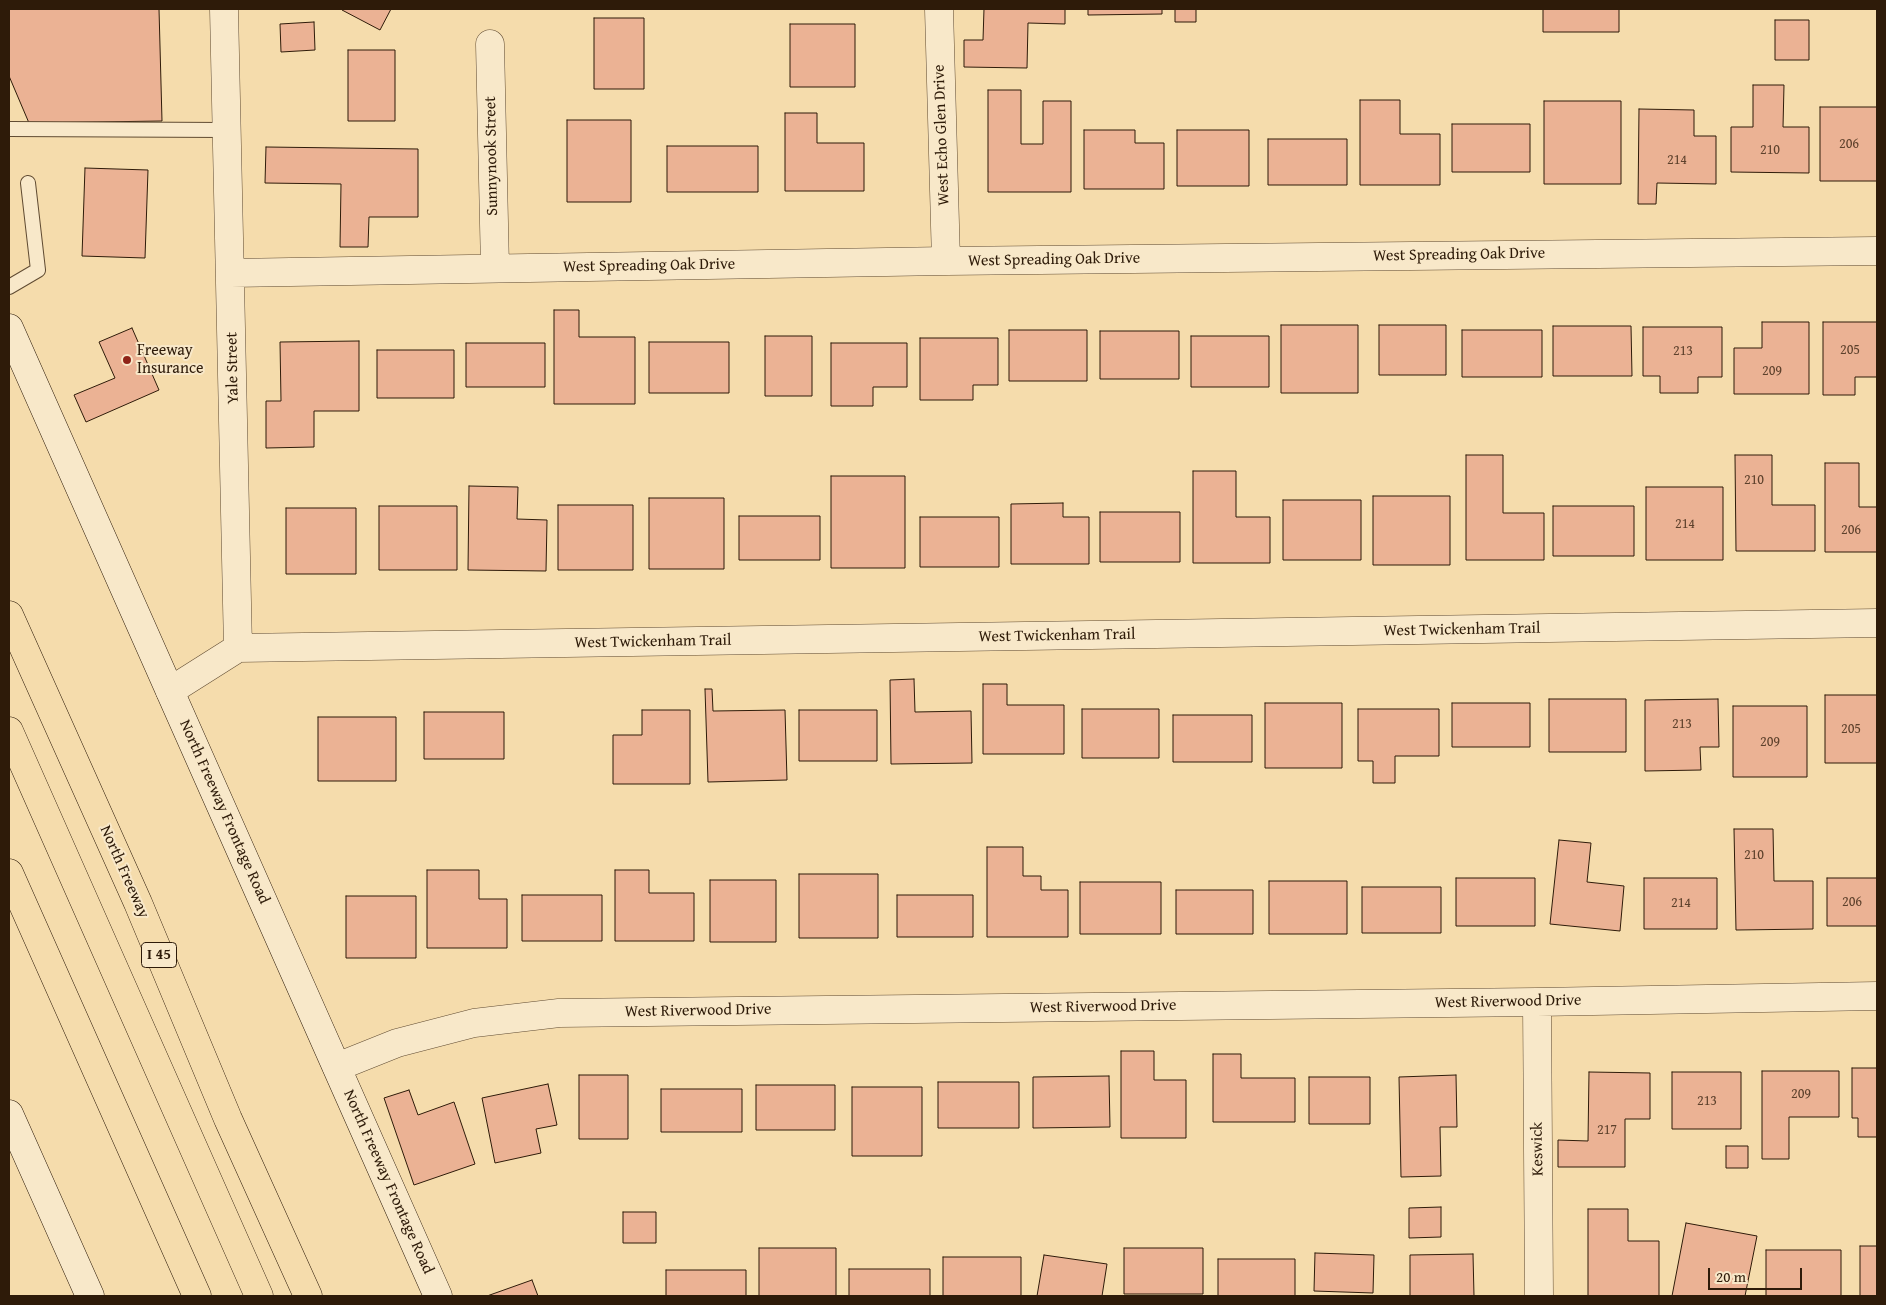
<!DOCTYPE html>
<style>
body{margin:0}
#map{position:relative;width:1886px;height:1305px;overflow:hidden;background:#f5dcac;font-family:"Gentium Book Plus",serif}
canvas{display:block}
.frame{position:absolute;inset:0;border:10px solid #2e1b09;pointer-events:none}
.scale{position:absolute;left:1708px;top:1268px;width:94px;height:22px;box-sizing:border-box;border:2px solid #2e1b09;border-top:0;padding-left:6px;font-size:15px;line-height:18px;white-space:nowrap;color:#2e1b09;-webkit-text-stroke:4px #f8e8c9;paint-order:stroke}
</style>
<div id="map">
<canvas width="1886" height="1305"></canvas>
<div class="frame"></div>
<div class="scale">20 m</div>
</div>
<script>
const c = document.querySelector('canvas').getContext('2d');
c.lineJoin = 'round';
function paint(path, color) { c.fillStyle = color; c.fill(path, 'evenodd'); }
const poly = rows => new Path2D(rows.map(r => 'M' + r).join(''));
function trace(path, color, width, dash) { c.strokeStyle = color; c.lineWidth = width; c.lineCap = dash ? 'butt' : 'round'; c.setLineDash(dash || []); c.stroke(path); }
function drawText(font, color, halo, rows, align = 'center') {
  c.font = font + ' "Gentium Book Plus",serif'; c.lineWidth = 4; c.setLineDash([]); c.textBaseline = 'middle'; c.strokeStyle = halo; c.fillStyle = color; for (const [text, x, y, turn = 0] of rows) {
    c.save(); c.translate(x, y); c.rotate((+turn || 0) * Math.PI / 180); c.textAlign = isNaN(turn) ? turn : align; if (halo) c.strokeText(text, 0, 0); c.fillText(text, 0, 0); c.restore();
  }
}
const building = poly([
 [9,9,159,9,162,121,29,123,9,76,9,9],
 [343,9,391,9,380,30,342,10,343,9],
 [984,9,1065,9,1065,24,1028,23,1027,68,964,67,964,40,983,40,984,9],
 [1088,9,1162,9,1162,14,1088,15,1088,9],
 [1175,9,1196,9,1196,22,1175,22,1175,9],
 [1543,9,1619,9,1619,32,1543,32,1543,9],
 [594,18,644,18,644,89,594,89,594,18],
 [1775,20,1809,20,1809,60,1775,60,1775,20],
 [314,22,315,50,281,52,280,24,314,22],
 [790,24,855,24,855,87,790,87,790,24],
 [348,50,395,50,395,121,348,121,348,50],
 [1753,85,1784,85,1783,127,1809,127,1809,173,1731,172,1731,127,1753,127,1753,85],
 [988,90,1021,90,1021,144,1043,144,1043,101,1071,101,1071,192,988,192,988,90],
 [1360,100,1400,100,1400,134,1440,134,1440,185,1360,185,1360,100],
 [1544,101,1621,101,1621,184,1544,184,1544,101],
 [1820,107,1877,107,1877,181,1820,181,1820,107],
 [1639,109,1694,110,1694,136,1716,136,1716,184,1657,183,1656,204,1638,204,1639,109],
 [785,113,817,113,817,143,864,143,864,191,785,191,785,113],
 [567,120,631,120,631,202,567,202,567,120],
 [1452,124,1530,124,1530,172,1452,172,1452,124],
 [1084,130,1135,130,1135,143,1164,143,1164,189,1084,189,1084,130],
 [1177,130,1249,130,1249,186,1177,186,1177,130],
 [1268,139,1347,139,1347,185,1268,185,1268,139],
 [667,146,758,146,758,192,667,192,667,146],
 [266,147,418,149,418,217,369,217,368,247,340,247,341,184,265,183,266,147],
 [85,168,148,170,145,258,82,256,85,168],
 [554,310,579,310,579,337,635,337,635,404,554,404,554,310],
 [1762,322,1809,322,1809,394,1734,394,1734,348,1762,348,1762,322],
 [1823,322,1877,322,1877,377,1855,377,1855,395,1823,395,1823,322],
 [1281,325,1358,325,1358,393,1281,393,1281,325],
 [1379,325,1446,325,1446,375,1379,375,1379,325],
 [1553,326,1631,326,1632,376,1553,376,1553,326],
 [1643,327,1722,327,1722,377,1698,377,1698,393,1660,393,1660,376,1643,376,1643,327],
 [132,328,159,390,86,422,74,395,115,378,99,342,132,328],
 [1009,330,1087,330,1087,381,1009,381,1009,330],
 [1462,330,1542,330,1542,377,1462,377,1462,330],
 [1100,331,1179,331,1179,379,1100,379,1100,331],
 [765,336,812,336,812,396,765,396,765,336],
 [1191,336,1269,336,1269,387,1191,387,1191,336],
 [920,338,998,338,998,385,973,385,973,400,920,400,920,338],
 [359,341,359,411,314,411,314,447,266,448,266,401,281,401,280,342,359,341],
 [649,342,729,342,729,393,649,393,649,342],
 [466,343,545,343,545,387,466,387,466,343],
 [831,343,907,343,907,387,873,387,873,406,831,406,831,343],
 [377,350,454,350,454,398,377,398,377,350],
 [1466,455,1503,455,1503,513,1544,513,1544,560,1466,560,1466,455],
 [1735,455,1772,455,1772,505,1815,505,1815,551,1736,551,1735,455],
 [1825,463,1859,463,1859,507,1877,507,1877,552,1825,552,1825,463],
 [1193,471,1236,471,1236,517,1270,517,1270,563,1193,563,1193,471],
 [831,476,905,476,905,568,831,568,831,476],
 [469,486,518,487,517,519,547,520,546,571,468,570,469,486],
 [1646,487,1723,487,1723,560,1646,560,1646,487],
 [1373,496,1450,496,1450,565,1373,565,1373,496],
 [649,498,724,498,724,569,649,569,649,498],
 [1283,500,1361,500,1361,560,1283,560,1283,500],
 [1063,503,1063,517,1089,517,1089,564,1011,564,1011,504,1063,503],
 [558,505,633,505,633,570,558,570,558,505],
 [379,506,457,506,457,570,379,570,379,506],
 [1553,506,1634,506,1634,556,1553,556,1553,506],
 [286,508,356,508,356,574,286,574,286,508],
 [1100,512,1180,512,1180,562,1100,562,1100,512],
 [739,516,820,516,820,560,739,560,739,516],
 [920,517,999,517,999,567,920,567,920,517],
 [914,679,915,712,971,711,972,763,891,764,890,680,914,679],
 [983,684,1007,684,1007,705,1064,705,1064,754,983,754,983,684],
 [705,689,712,689,713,711,785,710,787,780,708,782,705,689],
 [1825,695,1877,695,1877,763,1825,763,1825,695],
 [1549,699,1626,699,1626,752,1549,752,1549,699],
 [1718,699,1719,747,1700,747,1701,770,1645,771,1645,700,1718,699],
 [1265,703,1342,703,1342,768,1265,768,1265,703],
 [1452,703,1530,703,1530,747,1452,747,1452,703],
 [1733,706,1807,706,1807,777,1733,777,1733,706],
 [1082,709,1159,709,1159,758,1082,758,1082,709],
 [1358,709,1439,709,1439,756,1395,756,1395,783,1373,783,1373,761,1358,761,1358,709],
 [642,710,690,710,690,784,613,784,613,735,642,735,642,710],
 [799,710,877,710,877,761,799,761,799,710],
 [424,712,504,712,504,759,424,759,424,712],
 [1173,715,1252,715,1252,762,1173,762,1173,715],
 [318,717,396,717,396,781,318,781,318,717],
 [1734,829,1773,829,1774,881,1813,881,1813,929,1736,930,1734,829],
 [1559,840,1591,843,1587,882,1624,886,1620,931,1550,924,1559,840],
 [987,847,1023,847,1023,876,1041,876,1041,890,1068,890,1068,937,987,937,987,847],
 [427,870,479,870,479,899,507,899,507,948,427,948,427,870],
 [615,870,649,870,649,893,694,893,694,941,615,941,615,870],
 [799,874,878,874,878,938,799,938,799,874],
 [1456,878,1535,878,1535,926,1456,926,1456,878],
 [1644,878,1717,878,1717,929,1644,929,1644,878],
 [1827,878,1877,878,1877,926,1827,926,1827,878],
 [710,880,776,880,776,942,710,942,710,880],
 [1269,881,1347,881,1347,934,1269,934,1269,881],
 [1080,882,1161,882,1161,934,1080,934,1080,882],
 [1362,887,1441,887,1441,933,1362,933,1362,887],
 [1176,890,1253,890,1253,934,1176,934,1176,890],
 [522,895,602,895,602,941,522,941,522,895],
 [897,895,973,895,973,937,897,937,897,895],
 [346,896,416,896,416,958,346,958,346,896],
 [1121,1051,1154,1051,1154,1080,1186,1080,1186,1138,1121,1138,1121,1051],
 [1213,1054,1241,1054,1241,1078,1295,1078,1295,1122,1213,1122,1213,1054],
 [1852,1068,1877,1068,1877,1137,1858,1137,1858,1118,1852,1118,1852,1068],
 [1762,1071,1839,1071,1839,1117,1789,1117,1789,1159,1762,1159,1762,1071],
 [1589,1072,1650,1073,1650,1119,1625,1119,1625,1167,1558,1167,1558,1140,1588,1141,1589,1072],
 [1672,1072,1741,1072,1741,1129,1672,1129,1672,1072],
 [579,1075,628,1075,628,1139,579,1139,579,1075],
 [1456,1075,1457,1127,1440,1127,1441,1176,1401,1177,1399,1077,1456,1075],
 [1109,1076,1110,1127,1033,1128,1033,1077,1109,1076],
 [1309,1077,1370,1077,1370,1124,1309,1124,1309,1077],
 [938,1082,1019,1082,1019,1128,938,1128,938,1082],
 [548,1084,557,1125,536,1129,541,1153,495,1163,482,1098,548,1084],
 [756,1085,835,1085,835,1130,756,1130,756,1085],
 [852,1087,922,1087,922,1156,852,1156,852,1087],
 [661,1089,742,1089,742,1132,661,1132,661,1089],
 [409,1090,418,1115,454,1102,475,1164,414,1185,384,1098,409,1090],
 [1726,1146,1748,1146,1748,1168,1726,1168,1726,1146],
 [1441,1207,1441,1237,1409,1238,1409,1208,1441,1207],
 [1588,1209,1628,1209,1628,1241,1659,1241,1659,1296,1588,1296,1588,1209],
 [623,1212,656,1212,656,1243,623,1243,623,1212],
 [1686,1223,1757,1236,1745,1296,1672,1296,1686,1223],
 [1860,1246,1877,1246,1877,1296,1860,1296,1860,1246],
 [759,1248,836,1248,836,1296,759,1296,759,1248],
 [1124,1248,1203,1248,1203,1294,1124,1294,1124,1248],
 [1766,1250,1841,1250,1841,1296,1766,1296,1766,1250],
 [1315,1253,1374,1255,1373,1293,1314,1291,1315,1253],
 [1473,1254,1474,1296,1410,1296,1410,1255,1473,1254],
 [1044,1255,1107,1264,1102,1296,1037,1296,1044,1255],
 [943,1257,1021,1257,1021,1296,943,1296,943,1257],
 [1218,1259,1295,1259,1295,1296,1218,1296,1218,1259],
 [849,1269,930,1269,930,1296,849,1296,849,1269],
 [666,1270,746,1270,746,1296,666,1296,666,1270],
 [532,1280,538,1296,487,1296,532,1280]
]);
paint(building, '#ebb294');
trace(building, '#2e1b09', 1);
const lane = poly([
 [9,129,227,130],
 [9,287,38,270,28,183]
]);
const street = poly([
 [224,9,238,648],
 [939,9,946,261],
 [490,44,495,268],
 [231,273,946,261,1877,251],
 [238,648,1877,623],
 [170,691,238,648],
 [1537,1002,1539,1296],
 [337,1067,397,1043,474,1023,559,1013,1537,1002,1877,996]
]);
const secondary = poly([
 [9,328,438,1296],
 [9,1114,90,1296]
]);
const highway = poly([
 [9,615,138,903,228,1119,308,1296],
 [9,731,259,1296],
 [9,873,197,1296]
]);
trace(lane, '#604b32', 16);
trace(street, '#604b32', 29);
trace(secondary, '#2e1b09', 29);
trace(highway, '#2e1b09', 29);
trace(lane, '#f8e8c9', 14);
trace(street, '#f8e8c9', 28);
trace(secondary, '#f8e8c9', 28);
trace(highway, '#f5dcac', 28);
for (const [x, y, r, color] of [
 [127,360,5,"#8f2418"]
]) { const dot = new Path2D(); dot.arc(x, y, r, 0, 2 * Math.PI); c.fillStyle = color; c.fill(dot); trace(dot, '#f8e8c9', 2); }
drawText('14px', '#5d412c', null, [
 ["206",1849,144],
 ["210",1770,150],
 ["214",1677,160],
 ["205",1850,350],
 ["213",1683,351],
 ["209",1772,371],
 ["210",1754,480],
 ["214",1685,524],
 ["206",1851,530],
 ["213",1682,724],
 ["205",1851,729],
 ["209",1770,742],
 ["210",1754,855],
 ["206",1852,902],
 ["214",1681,903],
 ["209",1801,1094],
 ["213",1707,1101],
 ["217",1607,1130]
]);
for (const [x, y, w] of [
 [159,955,35]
]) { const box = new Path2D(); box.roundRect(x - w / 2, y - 12.5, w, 25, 4); c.fillStyle = '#f8e8c9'; c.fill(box); trace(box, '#2e1b09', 1); }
drawText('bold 15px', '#2e1b09', null, [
 ["I 45",159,955]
]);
drawText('16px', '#2e1b09', '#f8e8c9', [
 ["West Echo Glen Drive",942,135,-92],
 ["Sunnynook Street",492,156,-91],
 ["West Spreading Oak Drive",1459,255,-1],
 ["West Spreading Oak Drive",1054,260,-1],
 ["West Spreading Oak Drive",649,266,-1],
 ["Yale Street",233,368,-91],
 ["West Twickenham Trail",1462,630,-1],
 ["West Twickenham Trail",1057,636,-1],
 ["West Twickenham Trail",653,642,-1],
 ["North Freeway Frontage Road",224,812,66],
 ["North Freeway",124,872,66],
 ["West Riverwood Drive",1508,1002,-1],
 ["West Riverwood Drive",1103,1007,-1],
 ["West Riverwood Drive",698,1011,-1],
 ["Keswick",1538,1149,-91],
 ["North Freeway Frontage Road",388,1182,66]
]);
drawText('16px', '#2e1b09', '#f8e8c9', [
 ["Freeway",137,351],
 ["Insurance",137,369]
], 'left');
</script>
